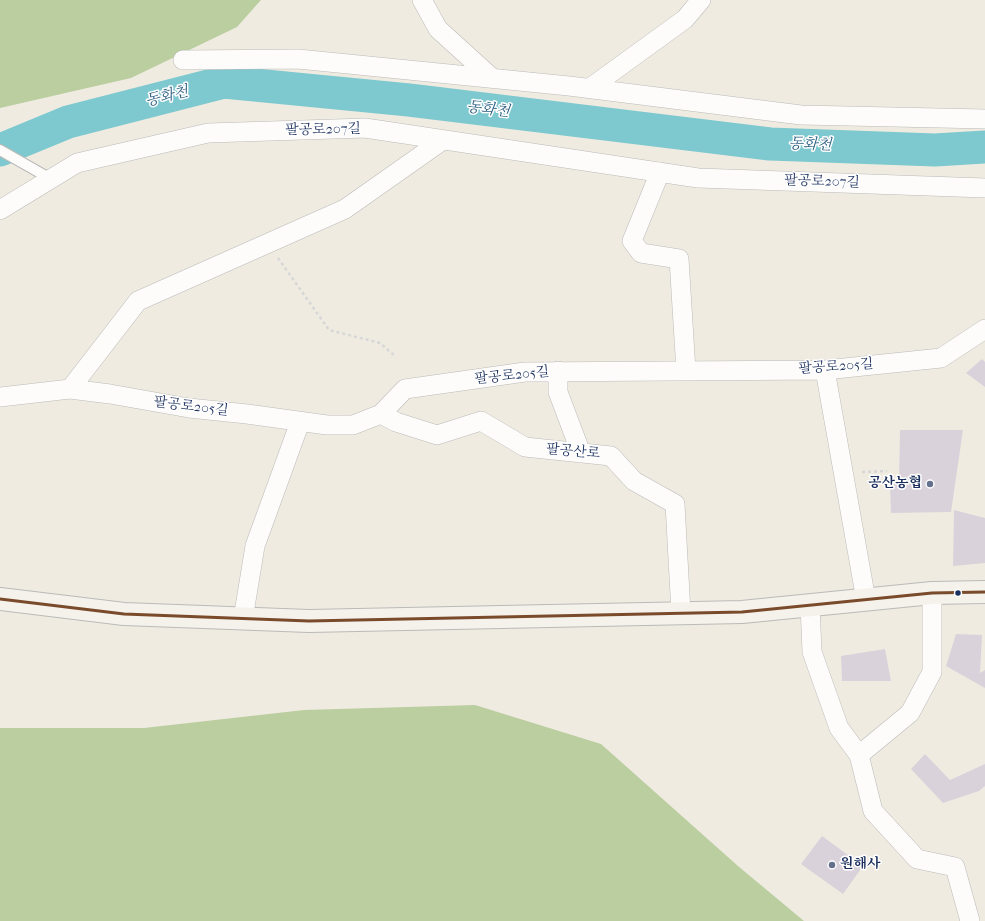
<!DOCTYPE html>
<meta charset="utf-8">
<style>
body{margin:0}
canvas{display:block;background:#efebe1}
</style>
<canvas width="985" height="921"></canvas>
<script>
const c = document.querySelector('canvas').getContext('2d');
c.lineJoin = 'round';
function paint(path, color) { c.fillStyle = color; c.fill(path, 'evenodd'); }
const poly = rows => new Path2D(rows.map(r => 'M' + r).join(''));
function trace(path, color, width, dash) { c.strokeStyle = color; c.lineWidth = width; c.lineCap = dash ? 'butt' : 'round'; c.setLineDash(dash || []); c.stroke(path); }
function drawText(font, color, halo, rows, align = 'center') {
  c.font = font + ' "IM FELL French Canon","Noto Serif KR",serif'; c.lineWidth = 3; c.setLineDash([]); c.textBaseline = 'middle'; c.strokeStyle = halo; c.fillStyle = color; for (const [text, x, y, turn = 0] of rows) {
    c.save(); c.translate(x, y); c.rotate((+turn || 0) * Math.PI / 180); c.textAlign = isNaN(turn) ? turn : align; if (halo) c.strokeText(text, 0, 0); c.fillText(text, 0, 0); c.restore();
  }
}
paint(poly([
 [0,0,261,0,237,27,131,78,0,108],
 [475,705,601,744,738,866,804,921,0,921,0,728,144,728,304,710]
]), '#bbcea0');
trace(poly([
 [0,150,68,122,224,82,409,100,770,144,935,150,985,147]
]), '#7ec9cf', 33);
paint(poly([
 [982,359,985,362,985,387,966,373],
 [900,430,963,430,951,512,891,513,890,485,899,483],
 [954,510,985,518,985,563,953,566],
 [956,634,982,635,980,673,985,670,985,688,946,666],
 [885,649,891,681,842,681,841,656],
 [925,754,950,780,985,764,985,786,979,791,943,803,911,769],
 [822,836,863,866,843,894,801,864]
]), '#dad2da');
const service = poly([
 [0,150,51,179]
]);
const minor = poly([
 [422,0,438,29,492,78],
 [183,60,298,59,569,86,801,115,985,119],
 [590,88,685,19,701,0],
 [660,172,632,241,641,253,679,259,686,371],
 [0,210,77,163,208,133,365,128,698,178,985,188],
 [825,370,866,600],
 [558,371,558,392,581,453],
 [70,389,138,301,345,209,443,140],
 [0,397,70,389,110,394,189,408,247,414,327,425,353,425,381,414,405,389,525,372,825,370,941,358,985,329],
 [381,414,396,422,437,435,481,421,525,447,611,456,634,481,675,504,681,613],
 [810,605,812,652,839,728,859,755,873,811,917,859,955,867,970,921],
 [243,619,255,546,300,422],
 [859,755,910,713,932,672,932,593]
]);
const secondary = poly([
 [0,599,124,614,309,621,742,612,932,593,985,592]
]);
trace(service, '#babab8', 12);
trace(minor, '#babab8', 20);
trace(secondary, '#babab8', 24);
trace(poly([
 [278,258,329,330,380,343,395,356],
 [862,472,887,471]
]), '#d6d7d6', 2.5, [3, 3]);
trace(service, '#fdfcfa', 10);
trace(minor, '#fdfcfa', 19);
trace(secondary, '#f5f2ec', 22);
trace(poly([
 [0,599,124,614,309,621,742,612,932,593,985,592]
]), '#7a4b2a', 3);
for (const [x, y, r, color] of [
 [930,484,4,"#65718c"],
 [958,593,3.5,"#1b2f5e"],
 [832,865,4,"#65718c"]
]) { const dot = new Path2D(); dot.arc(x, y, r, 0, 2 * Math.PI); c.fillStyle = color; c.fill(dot); trace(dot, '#fff', 1.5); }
drawText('14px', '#1b2f5e', '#fff', [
 ["팔공로207길",323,130,-1],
 ["팔공로207길",822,182,2],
 ["팔공로205길",836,367,-4],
 ["팔공로205길",512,376,-6],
 ["팔공로205길",191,407,7],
 ["팔공산로",573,452,5]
]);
drawText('bold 14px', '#1b2f5e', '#fff', [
 ["공산농협",922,484],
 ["원해사",840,865,"left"]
], 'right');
drawText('italic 15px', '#2d6083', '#fff', [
 ["동화천",167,97,-14],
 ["동화천",488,110,7],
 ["동화천",810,145,2]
]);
</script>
